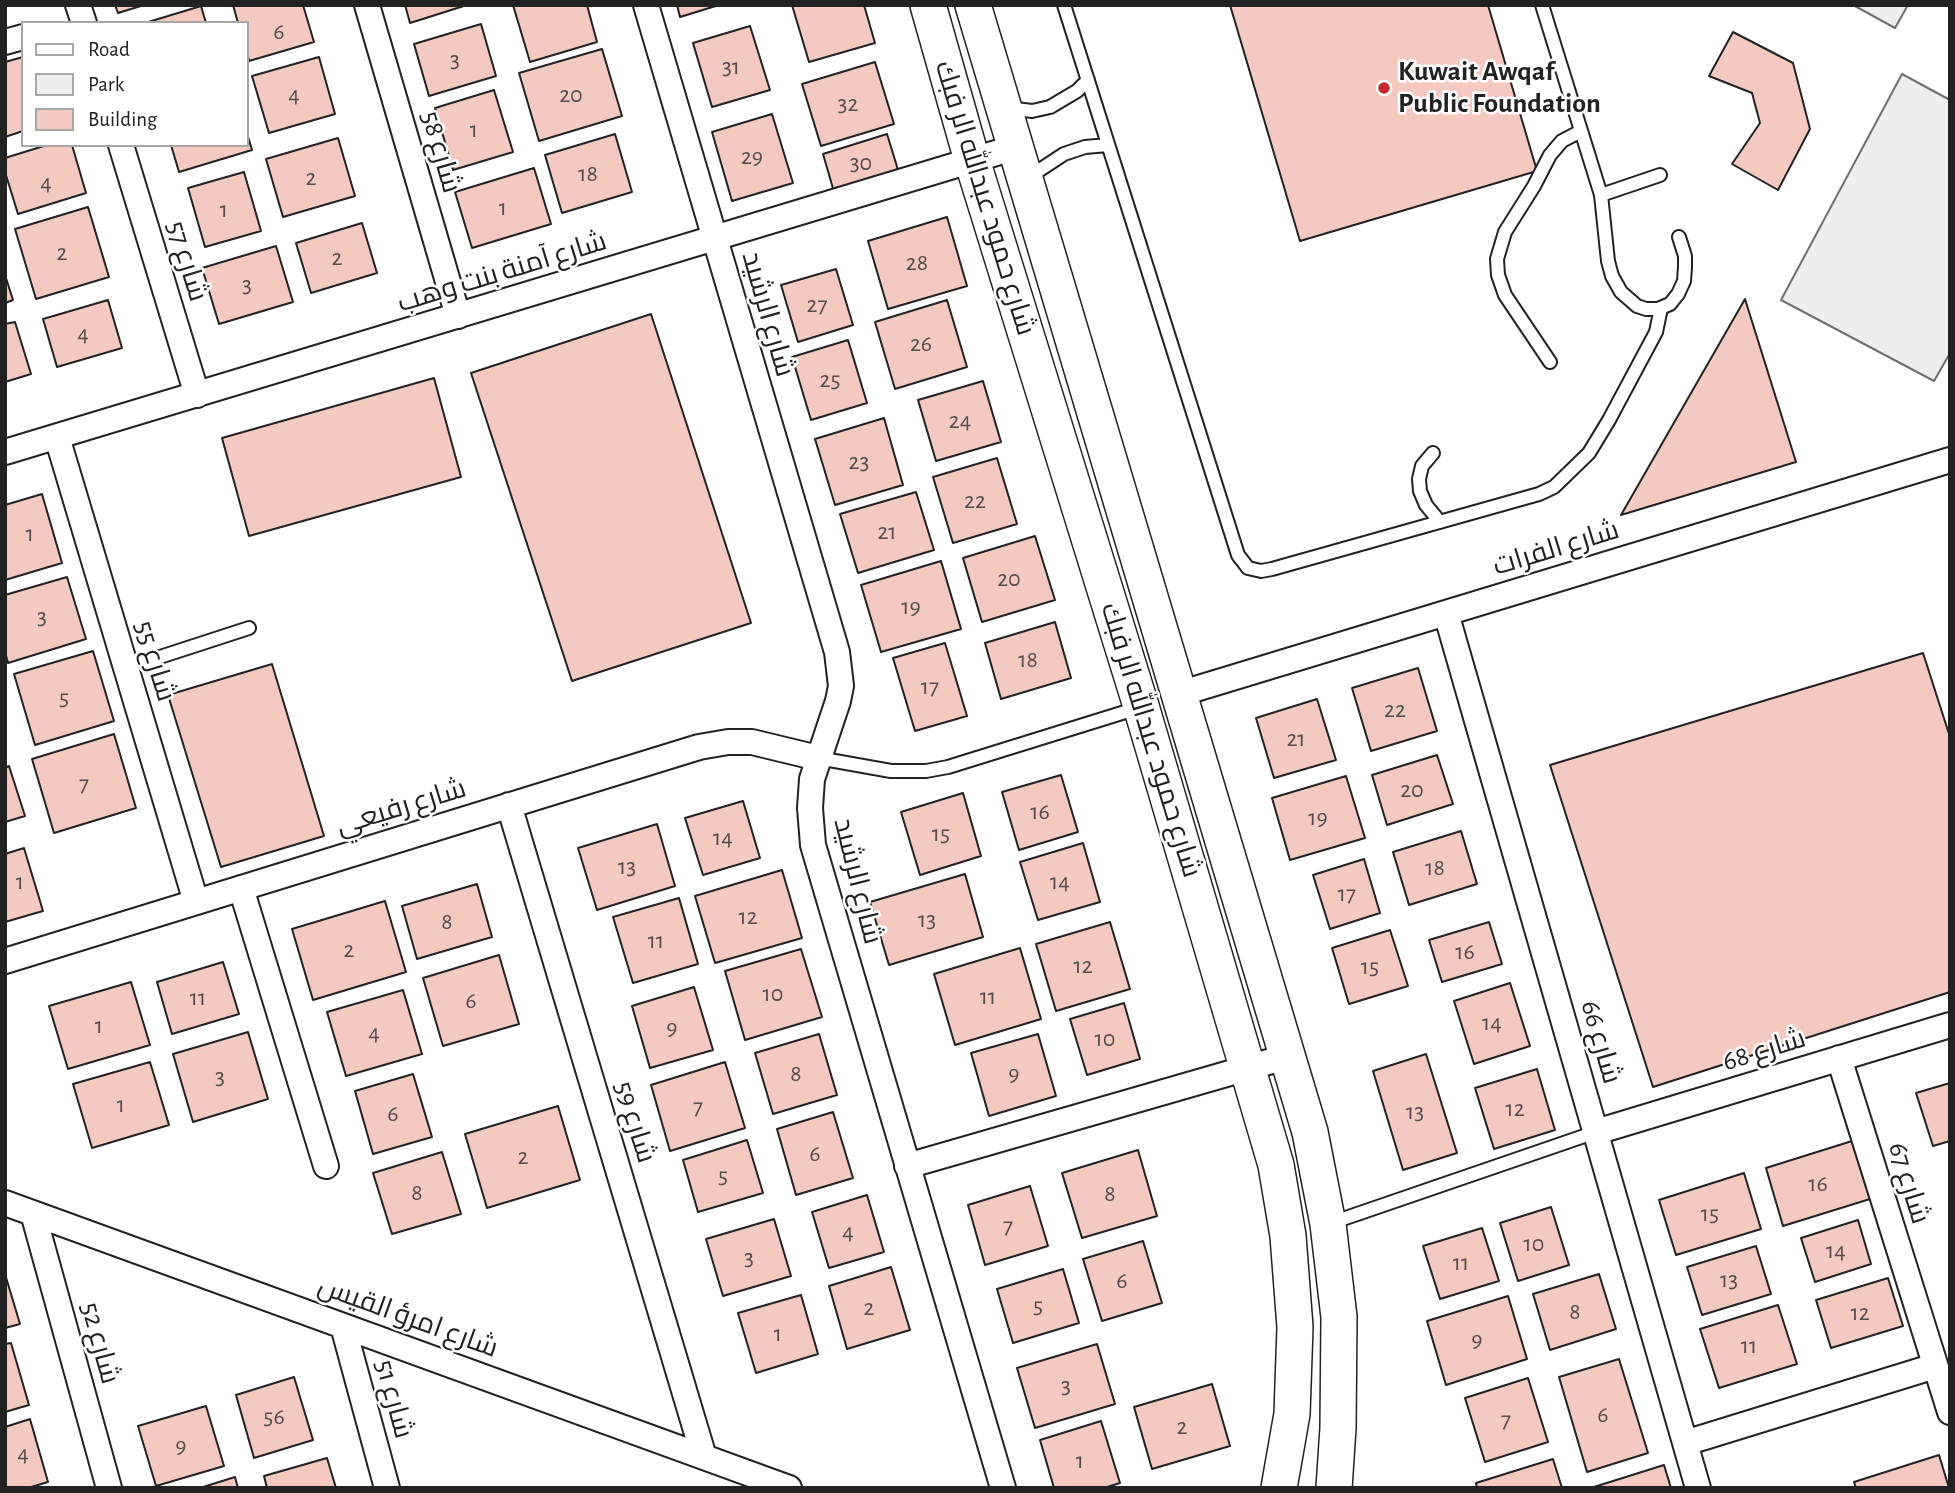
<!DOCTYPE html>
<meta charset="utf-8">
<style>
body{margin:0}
#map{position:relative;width:1955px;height:1493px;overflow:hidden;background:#fff;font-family:"Alegreya Sans",sans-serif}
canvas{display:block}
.frame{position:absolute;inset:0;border:7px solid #222;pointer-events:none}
.legend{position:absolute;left:21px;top:21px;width:228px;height:126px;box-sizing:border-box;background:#fff;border:2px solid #a7a7a7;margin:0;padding:9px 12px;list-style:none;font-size:21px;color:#222}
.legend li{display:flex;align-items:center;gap:14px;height:35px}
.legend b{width:35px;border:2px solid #a7a7a7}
</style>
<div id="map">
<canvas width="1955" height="1493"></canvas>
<div class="frame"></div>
<ul class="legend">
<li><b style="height:9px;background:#fff"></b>Road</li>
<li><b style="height:19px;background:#eee"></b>Park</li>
<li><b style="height:19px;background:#f3c9c0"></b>Building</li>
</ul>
</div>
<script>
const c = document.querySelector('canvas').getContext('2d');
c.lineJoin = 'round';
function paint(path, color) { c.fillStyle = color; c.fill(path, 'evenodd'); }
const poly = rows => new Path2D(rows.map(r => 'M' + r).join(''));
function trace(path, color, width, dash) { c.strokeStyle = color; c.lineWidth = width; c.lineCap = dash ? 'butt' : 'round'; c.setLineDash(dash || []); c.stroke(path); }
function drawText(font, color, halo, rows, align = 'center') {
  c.font = font + ' "Alegreya Sans",Cairo,sans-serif'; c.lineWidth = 5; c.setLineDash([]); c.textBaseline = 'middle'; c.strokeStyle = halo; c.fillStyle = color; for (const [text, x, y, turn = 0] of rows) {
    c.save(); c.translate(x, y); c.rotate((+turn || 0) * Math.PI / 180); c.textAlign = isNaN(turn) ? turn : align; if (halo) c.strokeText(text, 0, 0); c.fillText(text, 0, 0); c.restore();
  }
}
const green = poly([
 [1853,5,1908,5,1895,28,1853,5],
 [1902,74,1950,100,1950,353,1934,381,1781,300,1902,74]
]);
paint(green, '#eee');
trace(green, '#6f6f6f', 2);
const building = poly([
 [115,5,144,5,118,13,115,5],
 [233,5,303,5,314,42,249,61,247,52,247,23,238,23,233,5],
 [405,5,467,5,410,23,405,5],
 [513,5,587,5,597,42,530,62,513,5],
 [677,5,719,5,680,17,677,5],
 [792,5,864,5,875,43,809,62,792,5],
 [1230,5,1488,5,1537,171,1300,241,1230,5],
 [201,6,206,23,145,23,201,6],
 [481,24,496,76,429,96,414,44,481,24],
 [750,26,770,90,712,107,693,43,750,26],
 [1733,32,1793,63,1810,129,1778,190,1732,164,1760,123,1752,93,1709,76,1733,32],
 [602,49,622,116,539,141,519,73,602,49],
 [23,57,23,131,5,137,5,62,23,57],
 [319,57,335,114,269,133,252,76,319,57],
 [875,62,894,124,821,146,802,84,875,62],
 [494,90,513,152,453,170,435,108,494,90],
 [772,114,793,183,732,201,712,132,772,114],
 [247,133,252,150,179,172,171,145,247,145,247,133],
 [615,134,632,192,562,213,545,155,615,134],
 [887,134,899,173,834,192,823,154,887,134],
 [338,138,355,196,283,217,266,159,338,138],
 [47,145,72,145,86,193,18,214,5,172,5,158,47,145],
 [534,168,551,224,472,248,455,192,534,168],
 [244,172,261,231,205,247,188,188,244,172],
 [88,207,109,277,36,299,15,229,88,207],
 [947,217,967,286,888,309,868,241,947,217],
 [362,223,377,273,311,293,296,243,362,223],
 [276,246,293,302,219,324,202,268,276,246],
 [836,269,853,325,798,342,781,285,836,269],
 [5,275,13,300,5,303,5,275],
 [1745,299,1796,462,1621,515,1745,299],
 [108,300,122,348,57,367,43,319,108,300],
 [947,300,967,367,895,389,875,322,947,300],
 [651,314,751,623,572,681,471,373,651,314],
 [15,322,31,374,5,382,5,324,15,322],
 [848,340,867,403,811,420,792,357,848,340],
 [434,378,461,477,249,536,222,438,434,378],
 [983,381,1001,442,936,461,918,400,983,381],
 [884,418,903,485,835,505,815,439,884,418],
 [997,458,1017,524,953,543,933,477,997,458],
 [916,492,934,550,858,573,840,514,916,492],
 [42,494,62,563,5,580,5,505,42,494],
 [1035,536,1055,600,982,622,963,558,1035,536],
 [941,561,961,629,881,652,861,585,941,561],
 [67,577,86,639,8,663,5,652,5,595,67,577],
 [1055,622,1071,678,1001,699,985,643,1055,622],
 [945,643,967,716,915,731,893,658,945,643],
 [93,651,114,721,35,745,14,674,93,651],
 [1923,653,1950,737,1950,992,1653,1087,1550,765,1923,653],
 [272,664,324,836,221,867,168,695,272,664],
 [1418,668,1437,731,1371,751,1352,688,1418,668],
 [1317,699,1336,760,1274,778,1256,718,1317,699],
 [114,734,136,808,54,833,32,759,114,734],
 [1437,755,1453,804,1387,825,1372,775,1437,755],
 [9,766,25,816,5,822,5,768,9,766],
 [1061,775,1078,832,1019,850,1002,792,1061,775],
 [1346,776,1365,838,1290,860,1272,798,1346,776],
 [963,793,981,856,920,875,901,812,963,793],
 [743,801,760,858,703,875,685,818,743,801],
 [657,824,675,886,597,910,578,848,657,824],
 [1461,831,1477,884,1409,905,1393,852,1461,831],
 [1083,843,1100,902,1038,920,1020,862,1083,843],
 [24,848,43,911,5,922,5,854,24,848],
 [1364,859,1380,913,1330,929,1313,875,1364,859],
 [782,870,802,938,715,963,695,896,782,870],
 [965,874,983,937,889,965,870,902,965,874],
 [477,884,492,937,417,959,402,906,477,884],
 [679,898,698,964,633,983,613,917,679,898],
 [385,901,406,972,313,1000,292,929,385,901],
 [1110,922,1130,989,1056,1011,1036,944,1110,922],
 [1489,922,1502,964,1442,982,1429,940,1489,922],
 [1390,930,1408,986,1349,1004,1332,948,1390,930],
 [1020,948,1041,1019,955,1045,934,974,1020,948],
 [801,949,822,1017,745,1040,725,971,801,949],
 [499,955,519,1024,443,1046,423,978,499,955],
 [223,962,239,1014,172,1034,157,982,223,962],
 [131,982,150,1045,68,1069,49,1006,131,982],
 [1510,983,1530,1046,1474,1064,1454,1001,1510,983],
 [694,987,713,1050,650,1068,632,1006,694,987],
 [403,990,422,1054,346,1076,327,1012,403,990],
 [1124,1003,1140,1059,1087,1075,1070,1019,1124,1003],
 [248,1032,268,1099,193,1122,173,1054,248,1032],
 [819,1034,837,1095,773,1114,755,1053,819,1034],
 [1038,1034,1056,1096,989,1116,971,1053,1038,1034],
 [1426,1054,1457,1153,1403,1170,1373,1071,1426,1054],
 [150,1062,169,1125,92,1148,73,1084,150,1062],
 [725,1062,745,1128,670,1151,651,1085,725,1062],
 [1537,1069,1555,1130,1494,1149,1475,1088,1537,1069],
 [413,1074,432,1137,373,1154,355,1091,413,1074],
 [1950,1083,1950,1141,1933,1146,1916,1093,1950,1083],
 [558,1106,580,1180,487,1208,465,1134,558,1106],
 [833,1112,853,1178,796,1195,777,1129,833,1112],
 [747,1140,763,1193,698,1212,683,1160,747,1140],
 [1852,1141,1870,1199,1783,1226,1766,1168,1852,1141],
 [1138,1150,1157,1216,1082,1238,1062,1173,1138,1150],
 [442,1152,461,1214,392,1234,373,1173,442,1152],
 [1744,1173,1761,1229,1676,1255,1659,1200,1744,1173],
 [1030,1186,1048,1246,985,1265,968,1205,1030,1186],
 [867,1195,884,1252,829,1268,812,1212,867,1195],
 [1551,1207,1569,1265,1518,1281,1500,1223,1551,1207],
 [774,1219,791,1276,723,1296,706,1239,774,1219],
 [1858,1220,1871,1264,1815,1282,1801,1238,1858,1220],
 [1482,1228,1499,1281,1440,1299,1423,1246,1482,1228],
 [1143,1241,1162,1303,1102,1321,1083,1259,1143,1241],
 [1756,1246,1771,1294,1702,1315,1687,1267,1756,1246],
 [891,1267,910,1330,847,1349,829,1286,891,1267],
 [1063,1269,1079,1323,1013,1343,997,1289,1063,1269],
 [5,1274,20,1324,5,1328,5,1274],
 [1599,1274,1616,1329,1550,1350,1533,1294,1599,1274],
 [1888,1278,1903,1326,1831,1348,1816,1300,1888,1278],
 [801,1295,818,1354,756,1373,738,1313,801,1295],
 [1508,1296,1527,1359,1446,1385,1427,1321,1508,1296],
 [1778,1305,1797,1364,1719,1388,1700,1329,1778,1305],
 [11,1343,29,1405,5,1412,5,1344,11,1343],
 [1097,1344,1115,1404,1035,1428,1017,1368,1097,1344],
 [1619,1359,1648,1453,1587,1472,1559,1377,1619,1359],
 [294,1377,313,1440,254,1458,236,1395,294,1377],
 [1528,1378,1548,1442,1485,1462,1465,1398,1528,1378],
 [1212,1384,1230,1446,1152,1469,1134,1407,1212,1384],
 [206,1406,224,1466,156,1486,138,1426,206,1406],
 [30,1419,48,1482,28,1488,5,1488,5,1427,30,1419],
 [1101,1421,1120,1483,1104,1488,1054,1488,1040,1440,1101,1421],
 [1939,1455,1949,1488,1856,1488,1854,1482,1939,1455],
 [327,1458,336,1488,267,1488,264,1476,327,1458],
 [1553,1459,1562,1488,1477,1488,1476,1483,1553,1459],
 [1664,1465,1671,1488,1594,1488,1594,1487,1664,1465],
 [235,1477,238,1488,200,1488,235,1477]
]);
paint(building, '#f3c9c0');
trace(building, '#222', 2);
const lane = poly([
 [1064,5,1238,555,1248,568,1261,571,1272,569,1539,494,1554,487,1589,453,1609,420,1656,332,1661,308],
 [1542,5,1601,195,1608,261,1612,276,1621,292,1637,306,1646,309,1658,309,1670,304,1678,294,1684,281,1685,267,1685,256,1679,237],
 [1007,108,1032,111,1050,107,1077,91,1088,80],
 [1029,177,1064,154,1085,147,1108,145],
 [1601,195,1660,175],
 [1550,362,1505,295,1498,275,1497,259,1505,232,1534,186,1550,155,1562,141,1581,131],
 [1433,453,1422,466,1419,479,1420,491,1426,505,1440,522],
 [126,668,249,628],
 [818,758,891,771,926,771,948,767,1138,708],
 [1331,1223,1596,1132]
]);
const street = poly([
 [78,5,84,23],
 [367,5,458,316],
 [646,5,837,652,841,686,838,701,812,779,810,808,813,845,1003,1488],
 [5,42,23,37],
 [121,145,197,395],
 [57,437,196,902],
 [5,452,1016,147],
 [1446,613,1698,1488],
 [1179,694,1950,460],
 [509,805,704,1457],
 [241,888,326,1166],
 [5,961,699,747,728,742,752,742,818,758],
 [1839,1058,1950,1412],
 [1596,1132,1950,1025],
 [907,1166,1289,1056],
 [5,1203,789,1488],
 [33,1213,109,1488],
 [343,1326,387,1488],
 [1685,1443,1935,1366]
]);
const secondary = poly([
 [928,5,972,160,1141,706,1276,1165,1288,1236,1295,1327,1292,1414,1279,1488],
 [973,5,1310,1132,1328,1224,1339,1317,1338,1428,1334,1488]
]);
trace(lane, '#222', 16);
trace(street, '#222', 28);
trace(secondary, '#222', 38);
trace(lane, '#fff', 12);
trace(street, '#fff', 24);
trace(secondary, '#fff', 35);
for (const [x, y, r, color] of [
 [1384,88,7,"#c62828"]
]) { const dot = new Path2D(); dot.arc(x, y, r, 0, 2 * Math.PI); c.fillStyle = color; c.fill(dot); trace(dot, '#fff', 2.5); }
drawText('24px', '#564c4a', null, [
 ["6",279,32],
 ["3",455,60],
 ["31",731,67],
 ["4",294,95],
 ["20",571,95],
 ["32",848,104],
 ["1",474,130],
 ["29",752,157],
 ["30",861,163],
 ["18",588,174],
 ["2",311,178],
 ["4",46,183],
 ["1",503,208],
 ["1",224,210],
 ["2",62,253],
 ["2",337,258],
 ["28",917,263],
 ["3",247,285],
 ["27",817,305],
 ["4",83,334],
 ["26",921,344],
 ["25",830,380],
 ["24",960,421],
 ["23",859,462],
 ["22",975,501],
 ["21",887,532],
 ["1",30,534],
 ["20",1009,579],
 ["19",911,607],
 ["3",42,617],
 ["18",1028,660],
 ["17",930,687],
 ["5",64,698],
 ["22",1395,710],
 ["21",1296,739],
 ["7",84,784],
 ["20",1412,790],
 ["16",1040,812],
 ["19",1318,818],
 ["15",941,834],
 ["14",723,838],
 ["13",627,867],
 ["18",1435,868],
 ["1",20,882],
 ["14",1060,882],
 ["17",1347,894],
 ["12",748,917],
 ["13",927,920],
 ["8",447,922],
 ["11",656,941],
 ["2",349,950],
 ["16",1465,952],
 ["12",1083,966],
 ["15",1370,967],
 ["10",773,994],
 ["11",988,997],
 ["11",198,998],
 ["6",471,1001],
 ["14",1492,1023],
 ["1",99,1026],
 ["9",672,1028],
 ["4",374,1033],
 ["10",1105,1039],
 ["8",796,1074],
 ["9",1014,1074],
 ["3",220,1077],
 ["1",121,1105],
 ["7",698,1107],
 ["12",1515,1109],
 ["13",1415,1112],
 ["6",393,1114],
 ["6",815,1154],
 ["2",523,1157],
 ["5",723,1176],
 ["16",1818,1184],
 ["8",417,1193],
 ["8",1110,1194],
 ["15",1710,1214],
 ["7",1008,1226],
 ["4",848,1232],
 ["10",1534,1244],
 ["14",1836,1251],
 ["3",749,1258],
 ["11",1461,1263],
 ["13",1729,1280],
 ["6",1122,1281],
 ["5",1038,1306],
 ["2",869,1308],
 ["8",1575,1312],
 ["12",1860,1313],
 ["1",778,1334],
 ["9",1477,1340],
 ["11",1749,1346],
 ["3",1066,1386],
 ["6",1603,1415],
 ["56",274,1417],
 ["7",1506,1420],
 ["2",1182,1427],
 ["9",181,1446],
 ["4",23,1454],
 ["1",1080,1461]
]);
drawText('bold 28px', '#222', '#fff', [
 ["Kuwait Awqaf",1398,72],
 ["Public Foundation",1398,104]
], 'left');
drawText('28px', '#222', '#fff', [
 ["شارع 58",441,152,74],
 ["شارع حمود عبدالله الر فبك",985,198,73],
 ["شارع 57",187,261,73],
 ["شارع آمنة بنت وهب",502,272,-17],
 ["شارع الرشيد",768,314,74],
 ["شارع الفرات",1556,548,-17],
 ["شارع 55",155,661,73],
 ["شارع حمود عبدالله الر فبك",1151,740,73],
 ["شارع رفيعي",401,807,-17],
 ["شارع الرشيد",858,881,76],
 ["شارع 66",1601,1042,74],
 ["شارع 68",1764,1050,-17],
 ["شارع 59",635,1122,73],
 ["شارع 67",1909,1183,73],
 ["شارع امرؤ القيس",408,1317,20],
 ["شارع 52",100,1343,75],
 ["شارع 51",394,1399,75]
]);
</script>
